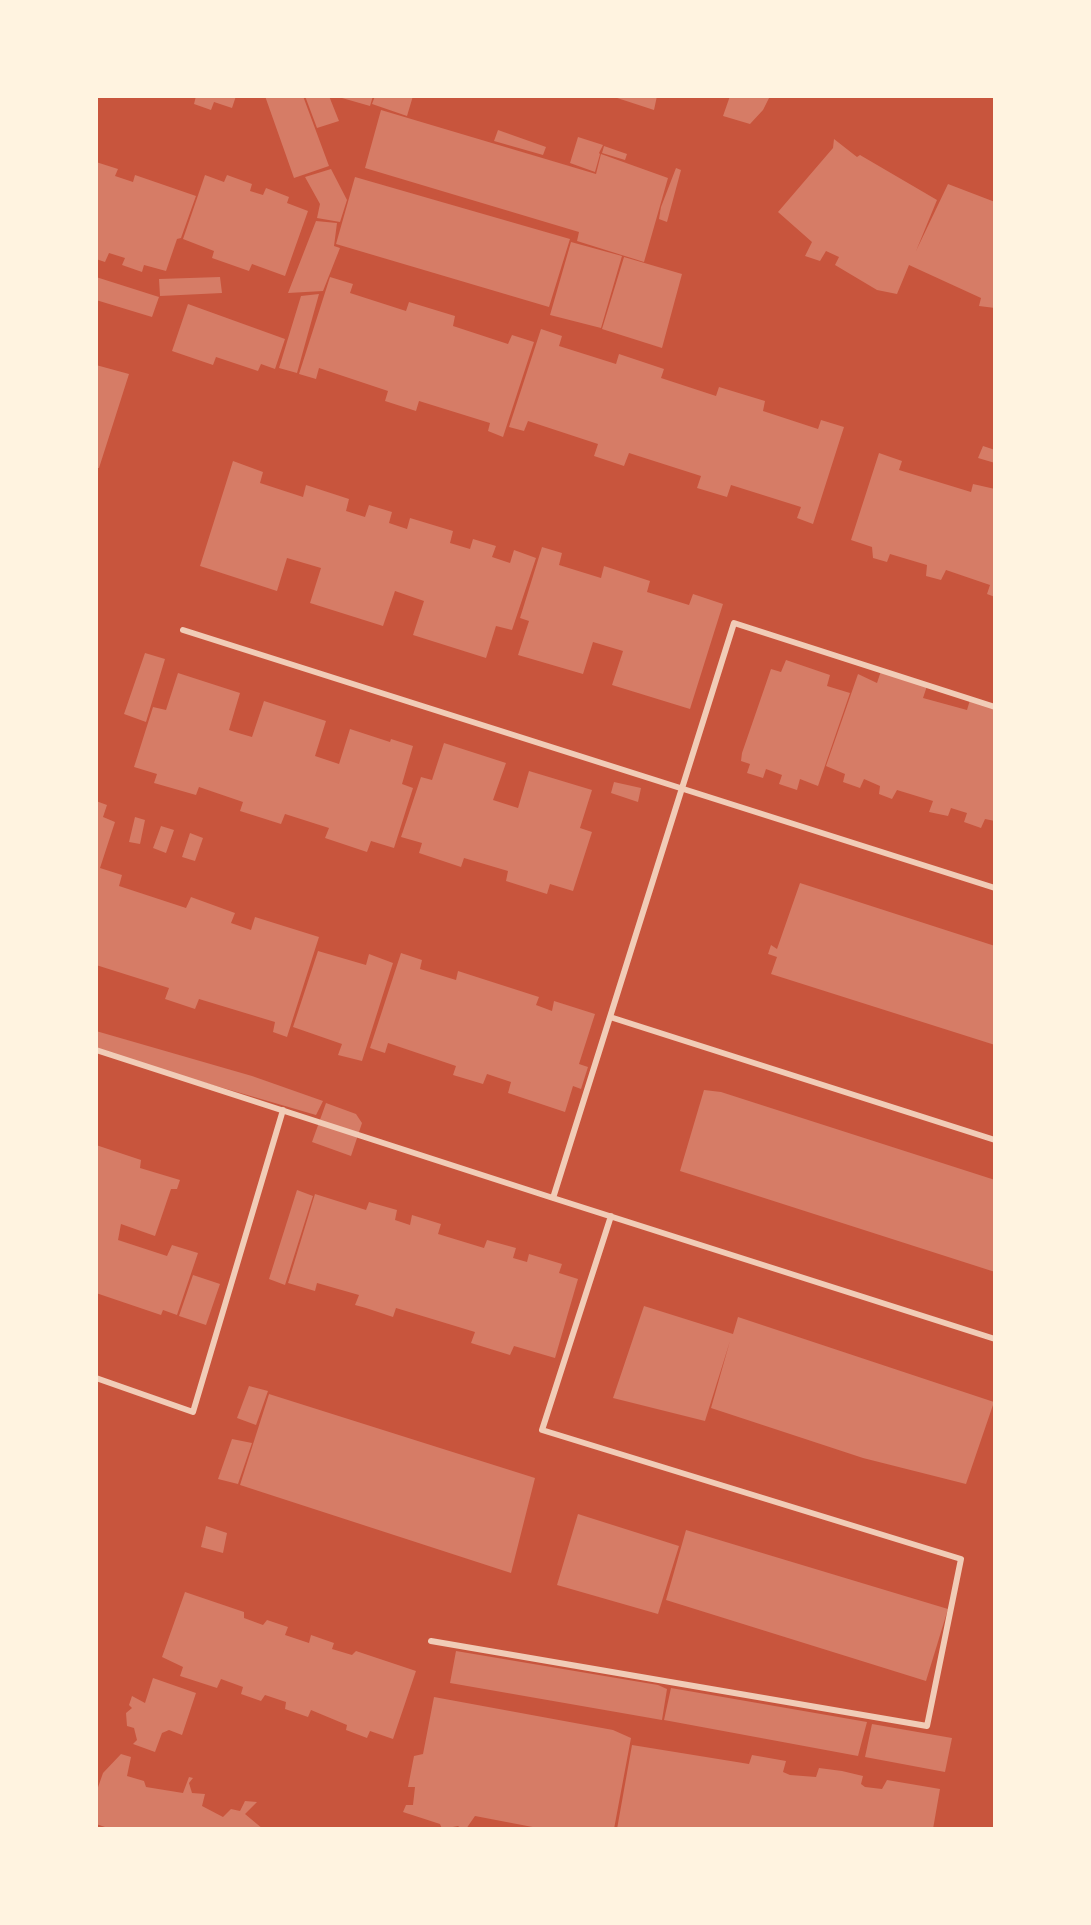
<!DOCTYPE html>
<style>
body{margin:0}
#map{position:relative;width:1091px;height:1925px;overflow:hidden;background:#c8553d;font-family:Signika,sans-serif}
canvas{display:block}
.frame{position:absolute;inset:0;border:98px solid #fff3e0;pointer-events:none}
</style>
<div id="map">
<canvas width="1091" height="1925"></canvas>
<div class="frame"></div>
</div>
<script>
const c = document.querySelector('canvas').getContext('2d');
c.lineJoin = 'round';
function paint(path, color) { c.fillStyle = color; c.fill(path, 'evenodd'); }
const poly = rows => new Path2D(rows.map(r => 'M' + r).join(''));
function trace(path, color, width, dash) { c.strokeStyle = color; c.lineWidth = width; c.lineCap = dash ? 'butt' : 'round'; c.setLineDash(dash || []); c.stroke(path); }
paint(poly([
 [196,96,236,96,232,108,214,102,211,110,194,104],
 [265,96,303,96,329,166,294,178],
 [305,96,329,96,339,121,317,128],
 [335,96,373,96,370,106],
 [375,96,413,96,407,116,372,104],
 [611,96,657,96,654,110],
 [730,96,770,96,763,110,750,124,723,116],
 [381,110,596,174,601,154,668,178,644,262,577,241,579,232,365,168],
 [498,130,546,147,543,155,494,141],
 [578,137,603,145,599,153,600,154,595,172,570,163],
 [834,139,857,157,860,155,937,200,916,251,948,184,995,202,995,308,979,306,981,298,909,265,897,294,877,290,835,265,839,257,826,251,820,261,805,256,812,242,778,212,833,148],
 [604,146,627,154,625,160,602,153],
 [96,162,118,169,115,176,133,182,135,175,196,196,181,238,177,239,166,271,144,265,142,272,122,265,125,258,109,253,105,262,96,259],
 [676,168,681,170,667,222,659,219,661,207],
 [331,169,347,200,340,222,317,218,320,204,305,177],
 [205,175,224,182,227,175,252,184,250,191,263,195,266,188,289,197,287,203,308,211,285,276,252,264,249,271,212,258,214,251,183,239],
 [355,177,570,239,549,307,336,244],
 [316,221,337,223,334,246,340,248,323,291,288,293],
 [571,242,622,256,601,328,550,315],
 [624,257,682,274,662,348,602,329],
 [96,277,159,297,152,317,96,300],
 [220,277,222,293,160,296,159,279],
 [330,277,353,284,350,293,406,311,409,302,455,316,453,326,508,344,512,335,534,342,503,437,488,431,490,423,419,401,416,411,385,401,388,391,319,368,316,379,299,374],
 [319,294,297,373,279,368,301,296],
 [188,304,285,339,275,369,261,364,258,371,216,357,213,365,172,351],
 [541,329,562,336,559,346,616,364,619,354,664,369,661,378,716,396,719,387,765,401,763,411,818,429,821,420,844,427,813,524,797,518,801,507,731,485,727,497,697,488,701,476,629,453,624,466,594,456,598,444,528,421,524,431,509,427],
 [96,365,129,374,99,468,96,468],
 [983,446,995,450,995,463,978,458],
 [879,453,902,461,899,470,971,492,973,484,995,489,995,597,987,594,990,585,946,570,941,580,926,576,927,565,890,554,887,562,873,558,872,547,851,540],
 [233,461,263,472,260,483,303,497,306,485,349,499,346,511,365,517,369,505,392,512,389,523,407,529,410,518,453,531,450,543,470,549,473,539,496,546,492,557,510,563,514,550,536,558,512,630,496,626,486,658,413,635,424,601,395,591,383,626,310,603,321,568,287,558,277,591,200,566],
 [542,547,562,553,559,565,601,578,604,566,650,581,647,592,689,605,693,594,723,604,690,709,612,685,623,651,593,642,583,674,518,655,529,621,520,618],
 [145,653,165,659,146,722,124,714],
 [786,660,830,675,827,686,850,693,818,786,800,779,797,790,779,784,782,775,766,769,763,778,747,773,750,764,741,761,742,753,771,669,781,672],
 [881,671,927,686,923,698,967,710,970,700,995,706,995,821,985,819,981,828,964,822,967,813,951,808,948,816,929,812,933,801,897,790,892,799,879,794,880,786,864,779,860,788,843,782,845,774,826,766,858,674,877,683],
 [178,673,240,693,229,730,235,732,252,737,264,701,326,721,315,756,339,764,350,729,390,742,391,739,413,746,402,784,413,788,394,848,371,841,367,852,325,838,329,828,285,814,281,824,240,811,243,802,199,787,196,795,154,783,157,774,134,767,153,707,166,710],
 [444,743,506,763,493,800,518,808,529,771,592,790,580,828,592,832,573,891,550,884,547,894,506,881,508,871,464,858,461,867,419,853,422,843,401,837,421,777,432,780],
 [614,782,641,788,638,802,611,793],
 [96,801,107,805,103,817,115,822,100,868,122,875,119,886,186,908,191,897,235,913,231,923,251,930,255,917,319,937,287,1037,273,1032,275,1022,199,999,195,1009,165,999,169,988,96,965],
 [135,817,145,820,140,844,129,842],
 [161,826,174,830,166,853,153,848],
 [190,833,203,838,195,861,182,857],
 [800,883,995,946,995,1045,771,974,777,957,768,954,771,945,777,949],
 [318,951,366,965,369,954,393,963,362,1061,338,1055,342,1044,293,1027],
 [401,953,422,960,420,969,456,980,458,971,539,997,536,1005,552,1011,554,1001,595,1014,579,1064,588,1067,581,1089,573,1086,565,1112,508,1093,511,1082,487,1074,483,1084,453,1075,456,1066,388,1043,385,1053,370,1048],
 [96,1031,252,1076,323,1101,316,1115,96,1051],
 [704,1090,721,1092,995,1180,995,1272,680,1171],
 [326,1103,356,1114,362,1123,351,1156,312,1142],
 [96,1145,141,1160,140,1168,180,1180,177,1189,171,1189,155,1236,121,1224,118,1240,167,1256,172,1245,198,1253,177,1315,163,1310,161,1315,96,1293],
 [297,1190,313,1196,285,1285,269,1279],
 [315,1194,366,1210,369,1202,397,1210,395,1220,410,1225,412,1215,441,1224,438,1234,484,1248,487,1240,516,1248,513,1258,527,1262,529,1254,562,1264,559,1273,578,1279,555,1358,514,1346,510,1355,471,1343,475,1332,396,1308,393,1317,366,1308,355,1305,359,1295,317,1283,315,1291,288,1283],
 [193,1275,220,1284,206,1325,179,1316],
 [644,1306,733,1334,738,1317,994,1402,966,1484,863,1458,711,1408,730,1341,705,1421,613,1398],
 [249,1386,268,1391,256,1425,237,1418],
 [269,1394,535,1478,511,1573,240,1485],
 [232,1439,252,1443,238,1484,218,1479],
 [578,1514,679,1546,658,1614,557,1585],
 [206,1526,227,1533,223,1553,201,1547],
 [686,1530,948,1609,926,1681,666,1600],
 [185,1592,244,1612,244,1618,263,1625,267,1620,288,1627,285,1635,309,1643,311,1635,334,1643,332,1649,352,1655,356,1651,416,1671,393,1739,370,1731,367,1738,346,1730,347,1725,311,1710,308,1717,285,1709,286,1702,265,1695,261,1701,241,1694,243,1687,221,1679,217,1688,180,1676,183,1667,162,1657],
 [456,1651,658,1685,667,1689,662,1720,450,1683],
 [153,1678,196,1693,182,1735,169,1730,162,1733,155,1752,133,1744,137,1740,134,1728,127,1726,126,1713,132,1708,129,1705,132,1696,145,1703],
 [671,1688,867,1722,858,1756,664,1720],
 [434,1697,613,1730,631,1738,614,1829,543,1829,475,1816,466,1829,462,1829,458,1826,442,1829,440,1824,403,1812,406,1805,413,1805,415,1787,408,1787,414,1756,423,1754],
 [872,1724,952,1738,945,1772,865,1757],
 [632,1745,749,1764,752,1755,786,1761,783,1772,790,1775,816,1777,819,1768,842,1771,863,1776,861,1784,865,1787,882,1789,887,1780,940,1789,933,1829,617,1829],
 [121,1754,131,1757,127,1776,144,1781,146,1787,183,1793,189,1777,193,1778,189,1783,192,1793,205,1794,202,1806,223,1817,231,1809,240,1811,245,1801,257,1802,245,1814,263,1829,111,1829,96,1824,96,1793,103,1773]
]), '#d67c66');
trace(poly([
 [183,630,995,888],
 [995,707,734,623,553,1198,995,1339],
 [610,1017,995,1140],
 [96,1050,553,1198],
 [96,1378,193,1412,283,1110],
 [431,1641,927,1726,961,1559,542,1430,611,1216]
]), '#f1ccb7', 6);
</script>
